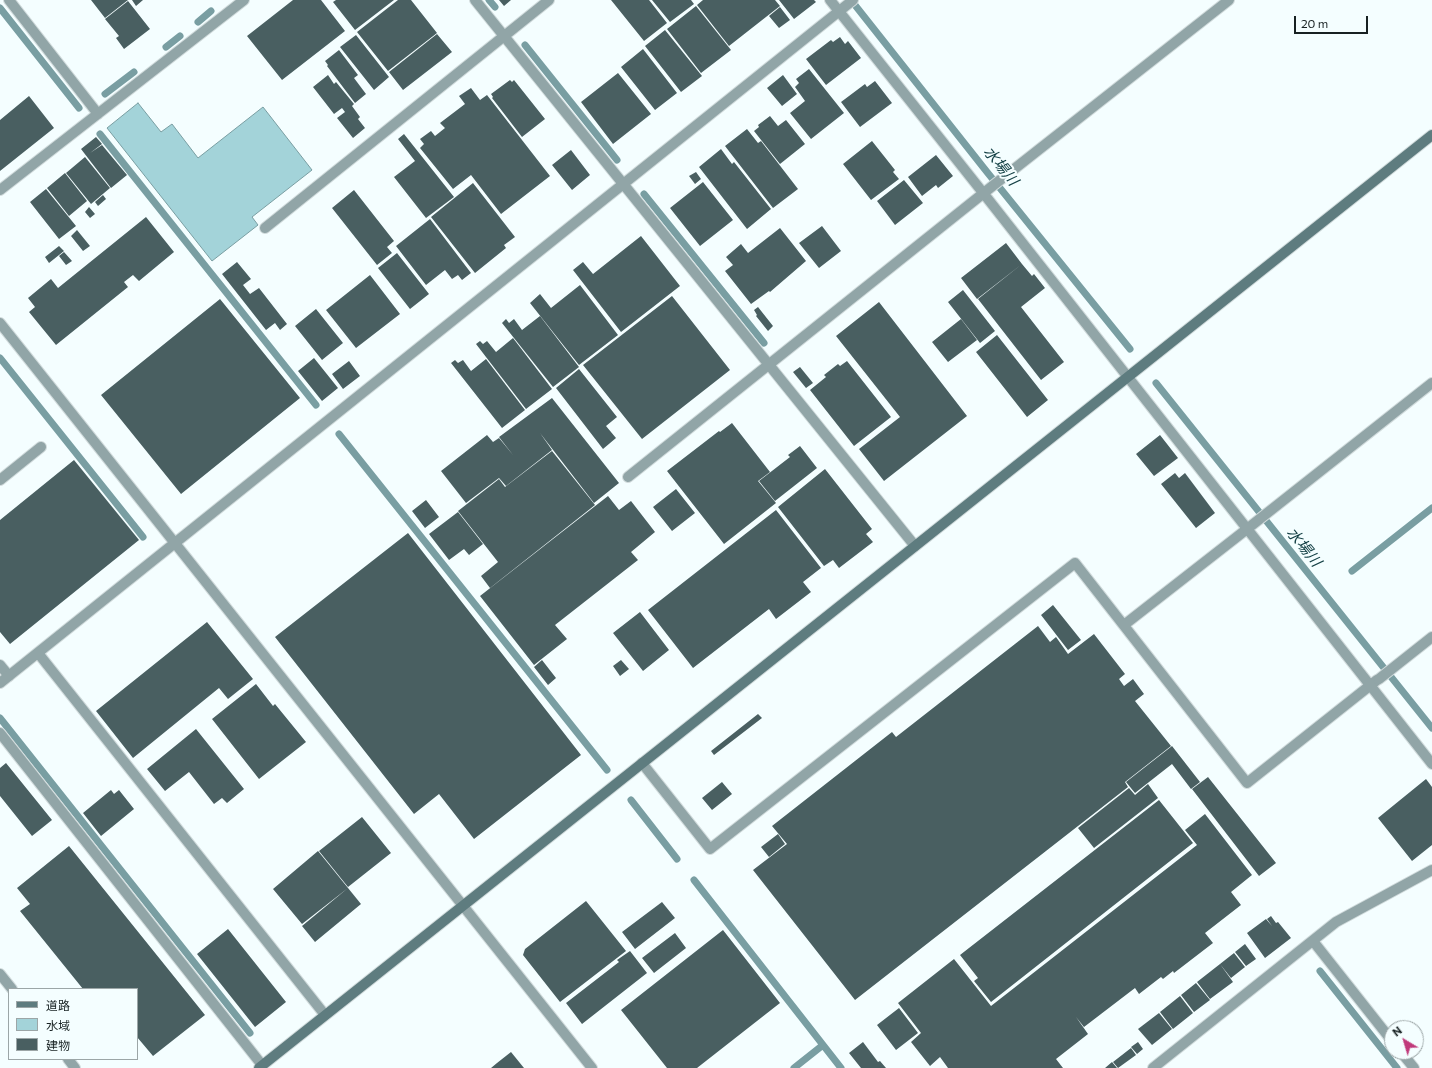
<!DOCTYPE html>
<meta charset="utf-8">
<style>
body{margin:0}
#map{position:relative;width:1432px;height:1068px;overflow:hidden;background:#f4feff;font-family:Commissioner,"Noto Sans JP",sans-serif}
canvas{display:block}
.legend{position:absolute;left:8px;top:988px;width:130px;height:72px;box-sizing:border-box;background:#f4feff;border:1px solid #9ca6a7;margin:0;padding:5px 7px;list-style:none;font-size:12px;color:#172122}
.legend li{display:flex;align-items:center;gap:8px;height:20px}
.legend b{width:20px;border:1px solid #9ca6a7}
.north{position:absolute;left:1384px;top:1020px;width:40px;height:40px;box-sizing:border-box;background:#f4feff;border:1px solid #9ca6a7;border-radius:50%;rotate:322deg;font-size:11px;font-weight:700;line-height:16px;text-align:center;color:#172122}
.north::after{content:'';display:block;margin:auto;width:14px;height:18px;background:#c03a7b;clip-path:polygon(50% 0,100% 100%,50% 72%,0 100%)}
.scale{position:absolute;left:1294px;top:16px;width:74px;height:18px;box-sizing:border-box;border:2px solid #172122;border-top:0;padding-left:5px;font-size:12px;line-height:14px;white-space:nowrap;color:#172122;-webkit-text-stroke:3px #f4feff;paint-order:stroke}
</style>
<div id="map">
<canvas width="1432" height="1068"></canvas>
<ul class="legend">
<li><b style="height:5px;background:#5e7c7f"></b>道路</li>
<li><b style="height:11px;background:#a3d3d9"></b>水域</li>
<li><b style="height:11px;background:#495f61"></b>建物</li>
</ul>
<div class="north">N</div>
<div class="scale">20 m</div>
</div>
<script>
const c = document.querySelector('canvas').getContext('2d');
c.lineJoin = 'round';
function paint(path, color) { c.fillStyle = color; c.fill(path, 'evenodd'); }
const poly = rows => new Path2D(rows.map(r => 'M' + r).join(''));
function trace(path, color, width, dash) { c.strokeStyle = color; c.lineWidth = width; c.lineCap = dash ? 'butt' : 'round'; c.setLineDash(dash || []); c.stroke(path); }
function drawText(font, color, halo, rows, align = 'center') {
  c.font = font + ' Commissioner,"Noto Sans JP",sans-serif'; c.lineWidth = 4; c.setLineDash([]); c.textBaseline = 'middle'; c.strokeStyle = halo; c.fillStyle = color; for (const [text, x, y, turn = 0] of rows) {
    c.save(); c.translate(x, y); c.rotate((+turn || 0) * Math.PI / 180); c.textAlign = isNaN(turn) ? turn : align; if (halo) c.strokeText(text, 0, 0); c.fillText(text, 0, 0); c.restore();
  }
}
const water = poly([
 [138,103,161,132,172,124,198,158,263,107,312,170,252,217,258,225,212,261,107,128,138,103]
]);
paint(water, '#a3d3d9');
trace(water, '#799ea2', 1);
trace(poly([
 [489,0,495,7],
 [851,0,987,172,1130,349],
 [0,8,79,108],
 [198,22,211,11],
 [525,45,617,160],
 [166,47,180,36],
 [105,94,134,72],
 [100,134,316,405],
 [644,194,764,343],
 [0,358,143,537],
 [1156,383,1432,728],
 [339,434,607,770],
 [1352,571,1432,508],
 [0,718,250,1033],
 [631,800,677,859],
 [694,880,841,1068],
 [1320,971,1397,1068],
 [794,1068,823,1045]
]), '#799ea2', 7);
paint(poly([
 [91,0,128,0,105,18],
 [132,0,143,0,136,6],
 [293,0,321,0,345,31,282,80,247,36],
 [336,0,394,0,355,30,333,2],
 [398,0,411,0,437,33,388,71,357,32],
 [499,0,511,0,504,6],
 [611,0,649,0,667,23,644,41],
 [652,0,691,0,694,4,670,22],
 [703,0,775,0,780,6,729,46,697,5],
 [779,0,814,0,816,2,794,19],
 [128,1,150,29,124,49,116,38,119,36,105,19],
 [696,6,731,50,701,73,667,29],
 [780,7,790,20,779,28,769,16],
 [665,30,702,76,681,92,645,46],
 [437,34,452,52,403,90,389,72],
 [356,35,389,77,374,90,340,47],
 [840,37,845,44,848,41,861,58,826,85,806,59,831,40,833,42],
 [643,49,677,93,655,110,621,67],
 [339,50,358,75,354,78,366,94,355,103,327,66,328,65,325,61],
 [809,69,844,113,811,139,790,113,805,101,795,87,799,83,796,79],
 [618,73,651,114,613,144,581,102],
 [328,75,334,84,336,82,354,104,352,106,360,117,358,119,365,128,353,138,337,118,345,112,342,108,334,114,313,87],
 [783,75,797,94,782,106,767,88],
 [510,80,512,82,514,80,545,119,522,137,492,98,493,97,491,94],
 [875,81,892,103,860,127,841,102,865,84,867,87],
 [471,88,480,100,487,95,550,176,501,214,471,175,453,189,420,148,424,144,420,139,431,131,435,136,445,128,440,123,465,104,459,96],
 [29,96,54,128,0,171,0,120],
 [770,116,778,126,786,120,805,144,780,164,754,131,759,127,758,125],
 [747,129,758,143,761,141,798,189,773,208,725,146],
 [404,134,454,197,426,218,394,177,415,161,398,139],
 [96,137,102,144,90,153,102,145,127,175,111,188,81,149],
 [872,141,895,170,893,172,899,179,871,200,843,164],
 [721,149,732,164,734,162,771,209,747,229,699,167],
 [571,150,590,175,572,190,552,165],
 [936,155,953,176,938,188,936,185,922,196,908,177],
 [85,157,110,188,91,204,66,173],
 [696,172,701,179,695,184,689,176],
 [65,173,87,201,69,216,47,188],
 [904,180,923,203,895,225,877,201],
 [703,182,733,220,700,246,670,208],
 [473,183,515,237,504,245,506,248,475,273,431,217],
 [46,189,76,226,59,239,30,202],
 [354,190,394,241,387,247,392,253,377,265,332,208],
 [103,195,106,199,98,206,95,202],
 [89,207,95,214,90,218,85,212],
 [146,217,174,252,139,281,133,275,124,282,128,287,56,345,29,312,35,307,28,298,51,279,58,288],
 [430,219,471,273,462,280,458,275,452,279,445,270,426,285,396,246],
 [822,226,841,251,819,268,799,243],
 [780,228,806,261,770,292,769,291,751,304,725,271,733,265,726,257,741,244,748,253],
 [77,230,90,246,83,251,71,236],
 [641,236,680,286,621,332,573,270,583,262,593,274],
 [1006,243,1022,264,977,299,961,278],
 [59,246,64,251,49,263,45,257],
 [64,252,72,261,66,265,59,256],
 [397,253,429,294,410,309,378,268],
 [237,262,251,279,243,285,250,294,259,288,287,324,280,330,275,323,266,330,222,274],
 [1022,264,1032,276,1034,274,1045,288,1021,307,1064,362,1041,380,978,299],
 [370,275,400,314,356,348,326,310],
 [580,285,618,335,579,365,530,303,540,294,551,308],
 [963,290,995,331,980,343,948,302],
 [672,296,730,370,642,439,583,365],
 [220,299,300,398,181,494,101,395],
 [879,302,967,416,884,481,859,449,900,417,836,336],
 [758,307,773,326,768,331,756,316,757,315,754,310],
 [316,309,343,343,322,360,295,326],
 [540,316,579,367,553,387,502,323,506,319,509,323,514,319,522,330],
 [961,319,977,340,948,362,932,342],
 [997,335,1048,400,1027,417,976,352],
 [513,338,552,389,526,409,476,344,480,341,483,344,487,341,496,352],
 [314,358,338,388,322,401,298,371],
 [486,359,525,410,502,428,451,363,455,360,458,363,463,360,471,371],
 [349,361,360,376,343,389,332,374],
 [847,361,891,417,854,446,810,390,826,377,824,375,838,364,840,366],
 [800,367,813,383,806,388,793,372],
 [579,369,617,417,606,426,616,438,603,449,556,388],
 [552,398,619,483,594,503,540,433,552,450,506,486,499,478,466,503,441,471,487,435,493,442,499,438,513,455,499,437],
 [732,423,770,472,758,481,776,503,724,544,667,471,719,431,720,432],
 [1160,435,1178,458,1154,476,1136,454],
 [800,446,817,468,775,501,759,481,790,457,788,455],
 [552,451,595,505,490,588,481,576,498,562,458,511,499,479,505,487],
 [74,460,139,540,10,644,0,632,0,520],
 [825,469,872,529,866,534,873,542,839,568,833,560,824,566,778,507],
 [1175,473,1179,478,1185,473,1215,513,1196,528,1161,484],
 [676,489,695,513,672,531,653,507],
 [608,496,619,510,631,501,655,532,631,552,638,560,555,625,567,639,534,665,480,596],
 [426,500,439,517,425,528,412,511],
 [776,510,821,568,803,582,811,592,776,619,769,609,693,668,648,610],
 [458,512,483,544,469,555,464,549,449,560,429,534],
 [408,533,581,755,474,839,439,794,414,814,275,637],
 [1053,605,1081,640,1068,650,1041,615],
 [640,612,669,650,643,671,613,633],
 [207,622,253,679,228,699,219,688,133,758,96,711],
 [1038,626,1050,642,1056,637,1068,654,1094,634,1125,674,1119,679,1124,686,1133,679,1144,694,1135,701,1171,746,1125,782,1128,787,855,1000,753,870,787,844,772,826,892,732,896,737],
 [542,660,556,678,548,685,534,667],
 [621,660,629,669,620,676,613,666],
 [256,684,273,706,275,704,306,742,259,779,212,719],
 [758,714,762,718,714,755,711,751],
 [196,729,244,789,227,803,222,798,214,804,189,772,165,791,147,769],
 [1172,746,1200,782,1191,789,1172,764,1135,793,1126,782],
 [6,763,52,820,32,836,0,796,0,768],
 [1208,777,1276,863,1259,876,1192,789],
 [1426,779,1432,787,1432,845,1412,861,1378,818],
 [722,782,732,794,712,810,702,798],
 [1148,784,1158,798,1094,848,1078,828,1129,788,1135,795],
 [111,790,114,794,119,790,134,809,101,836,83,813],
 [1159,800,1193,843,991,1002,974,981,978,978,960,955],
 [1205,814,1252,875,1231,892,1241,905,1205,933,1213,943,1174,973,1173,971,1163,979,1161,977,1139,994,1135,988,1084,1027,1076,1017,1088,1034,1056,1059,1063,1068,948,1068,940,1057,930,1066,911,1042,921,1033,898,1003,954,959,991,1006,1197,845,1185,830],
 [362,817,391,853,348,887,319,851],
 [778,834,785,844,769,857,761,847],
 [69,846,205,1015,153,1056,137,1037,137,989,83,989,20,911,30,904,17,888],
 [318,851,348,888,302,924,273,889],
 [348,888,361,904,315,942,302,926],
 [586,901,626,951,560,1002,523,955,525,949],
 [662,902,675,918,635,949,622,932],
 [1271,916,1276,923,1278,922,1291,938,1265,958,1247,933,1266,919,1272,926,1267,919],
 [228,929,286,1002,255,1027,197,954],
 [723,930,780,1003,697,1068,667,1068,621,1010],
 [675,933,686,948,654,973,642,958],
 [1245,944,1256,959,1246,966,1235,952],
 [630,951,647,973,582,1024,566,1003,619,962,617,960],
 [1234,953,1245,967,1231,978,1220,964],
 [1220,964,1233,982,1210,999,1197,982],
 [1196,983,1210,1000,1194,1012,1181,995],
 [1180,996,1193,1013,1173,1029,1160,1012],
 [899,1008,918,1033,896,1050,877,1025],
 [1159,1013,1172,1029,1152,1045,1138,1029],
 [863,1042,878,1062,880,1061,886,1068,861,1068,849,1053],
 [1138,1042,1143,1049,1137,1054,1131,1047],
 [1131,1048,1136,1055,1118,1068,1113,1062],
 [511,1052,524,1068,491,1068,497,1063],
 [1112,1062,1117,1068,1105,1068]
]), '#495f61');
const lane = poly([
 [0,480,41,447],
 [1124,625,1247,529],
 [0,665,9,676],
 [642,763,710,849,1075,563,1247,783,1377,680]
]);
const street = poly([
 [9,0,98,114],
 [475,0,915,546],
 [830,0,984,194,1432,764],
 [0,190,244,0],
 [265,228,549,0],
 [0,323,592,1068],
 [628,477,990,188,1229,0],
 [1247,529,1432,383],
 [38,653,325,1015],
 [1379,679,1432,637],
 [0,683,853,0],
 [0,733,262,1065],
 [1313,941,1392,1041],
 [0,974,12,989],
 [1401,1052,1414,1068],
 [68,1059,75,1068],
 [1153,1068,1336,922,1432,870]
]);
const secondary = poly([
 [259,1068,1432,135]
]);
trace(lane, '#d1dbdc', 12);
trace(street, '#d1dbdc', 12);
trace(secondary, '#d1dbdc', 12);
trace(lane, '#91a5a7', 10);
trace(street, '#91a5a7', 10);
trace(secondary, '#5e7c7f', 10);
drawText('italic 15px', '#103d42', '#f4feff', [
 ["水場川",1001,166,51],
 ["水場川",1304,547,51]
]);
</script>
